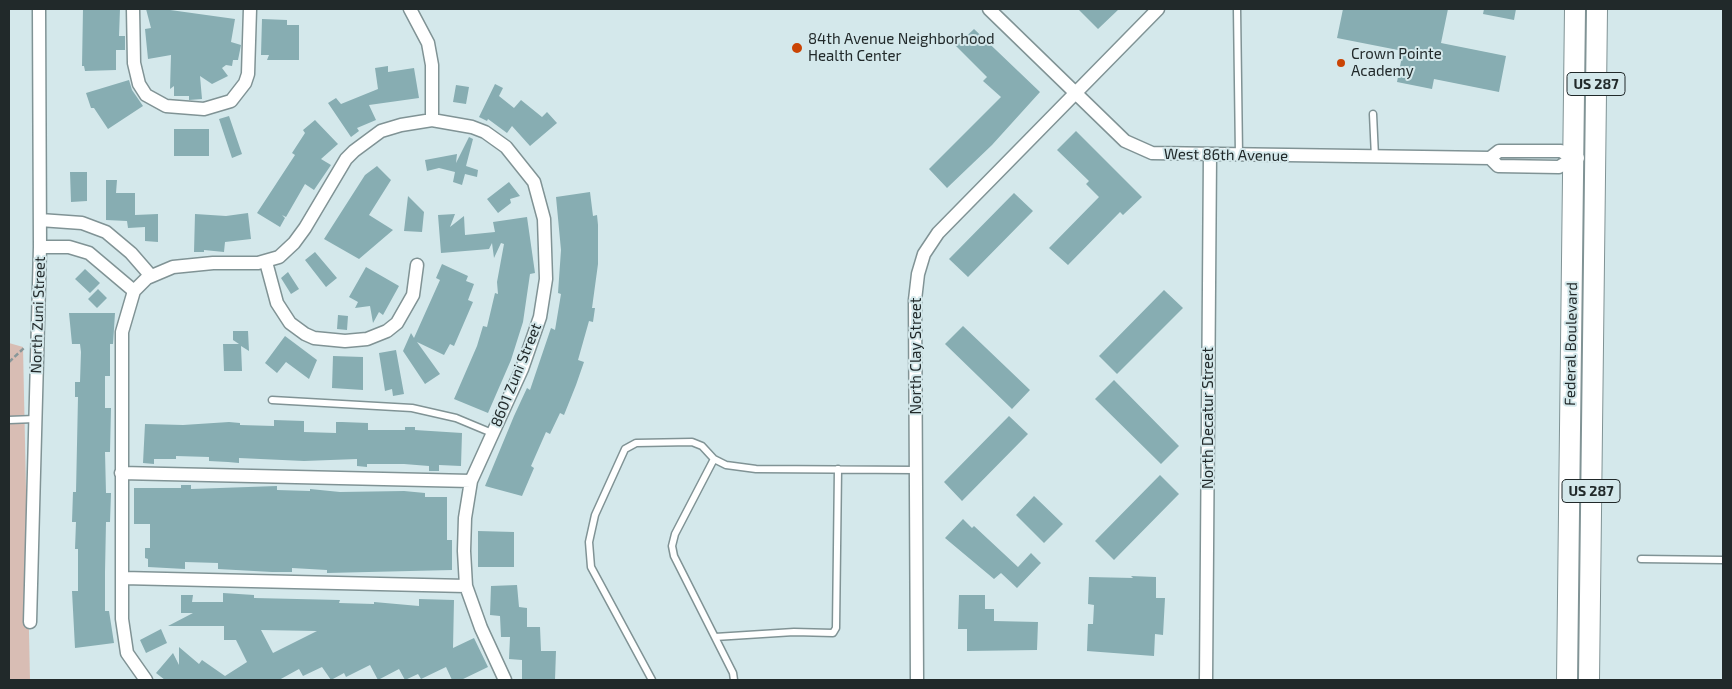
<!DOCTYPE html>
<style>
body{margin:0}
#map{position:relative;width:1732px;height:689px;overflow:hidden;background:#d4e8eb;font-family:"Exo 2",sans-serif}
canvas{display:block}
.frame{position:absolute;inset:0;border:10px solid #21292a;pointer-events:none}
</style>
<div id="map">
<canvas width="1732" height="689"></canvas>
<div class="frame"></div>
</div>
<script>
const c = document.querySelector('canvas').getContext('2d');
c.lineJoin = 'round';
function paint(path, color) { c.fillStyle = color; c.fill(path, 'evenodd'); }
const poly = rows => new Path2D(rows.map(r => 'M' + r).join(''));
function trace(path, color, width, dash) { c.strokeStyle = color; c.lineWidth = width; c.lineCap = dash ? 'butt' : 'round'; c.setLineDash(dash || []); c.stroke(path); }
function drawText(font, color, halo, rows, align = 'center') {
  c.font = font + ' "Exo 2",sans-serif'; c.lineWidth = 4; c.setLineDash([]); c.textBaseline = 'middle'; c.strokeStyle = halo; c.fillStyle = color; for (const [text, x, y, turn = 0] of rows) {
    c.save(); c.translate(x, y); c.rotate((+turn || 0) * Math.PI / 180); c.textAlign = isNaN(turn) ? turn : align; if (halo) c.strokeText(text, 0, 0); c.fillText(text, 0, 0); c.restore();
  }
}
paint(poly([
 [9,343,23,347,30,680,9,680]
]), '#d8bdb4');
paint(poly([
 [83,9,120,9,119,36,125,36,125,50,116,50,116,70,85,71,84,66,82,66],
 [146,9,163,9,235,19,231,42,241,45,238,60,233,60,232,66,226,65,222,68,228,76,212,84,200,76,202,99,189,100,189,96,174,96,174,86,170,89,171,55,148,59,145,29,151,28],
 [1078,9,1119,9,1098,29],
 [1343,9,1448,9,1441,43,1506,56,1499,92,1434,79,1432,89,1397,82,1403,51,1337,38],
 [1484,9,1516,9,1514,20,1483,14],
 [262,19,287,20,287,25,299,25,299,60,267,60,269,55,261,55],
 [974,29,1040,92,992,145,947,188,929,169,1001,97,983,81,987,77,956,46],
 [388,66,388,72,414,68,419,98,369,105,376,120,357,128,359,131,351,137,328,103,336,98,341,104,378,89,375,68],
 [129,80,132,90,143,106,108,129,94,108,91,108,86,93],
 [495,84,503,88,499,96,514,108,521,100,542,117,547,112,557,123,530,146,512,126,507,133,488,119,487,121,479,117],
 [456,85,469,87,466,104,453,102],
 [229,116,242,154,232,158,219,119],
 [315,120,338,144,321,159,331,165,314,190,305,184,286,217,282,215,285,218,280,227,257,213,295,155,292,153,305,133,303,130],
 [174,129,209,129,209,156,174,156],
 [1076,131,1142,197,1123,215,1120,212,1068,265,1049,248,1099,197,1086,184,1089,181,1057,150],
 [469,137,473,139,466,166,478,170,477,177,465,174,462,185,453,182,455,172,439,168,427,171,425,160,457,154,456,163],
 [377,166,391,180,369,215,393,230,359,259,324,239,365,175],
 [70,172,87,172,87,201,71,202],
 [106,180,117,180,116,193,135,193,135,215,158,214,158,242,145,241,145,227,128,228,127,221,106,220],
 [509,182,520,196,510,199,511,203,498,213,487,199],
 [590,192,593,216,597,215,598,225,598,264,592,308,595,308,593,322,589,321,578,360,584,362,576,385,564,415,560,413,550,434,546,432,531,466,534,468,522,496,485,486,514,416,527,388,530,390,551,328,555,330,561,294,558,293,561,250,556,197],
 [1014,193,1033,211,968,277,949,259],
 [408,196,424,212,422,232,404,231],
 [248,213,251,239,225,242,224,252,204,250,204,252,194,252,195,214,226,216],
 [455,214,450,227,464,216,465,235,495,232,493,222,527,217,535,273,530,274,523,322,511,360,488,413,454,399,477,346,483,326,487,327,495,293,498,294,497,282,504,244,501,243,494,258,492,243,489,249,441,253,438,215],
 [315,252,337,278,326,287,305,260],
 [442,264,468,276,466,281,474,284,468,300,473,302,454,346,450,344,444,355,417,342,440,374,425,384,403,351,411,333,414,338,440,280,436,278],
 [366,267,399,286,383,315,379,312,373,323,370,306,355,308,358,302,349,297],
 [85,269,100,283,90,293,75,279],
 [288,272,299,289,291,294,281,278],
 [98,289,107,298,97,308,88,299],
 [1164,290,1183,308,1117,374,1099,356],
 [69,313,115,313,113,344,110,344,110,376,105,376,105,408,111,408,110,452,105,452,106,493,111,493,110,522,106,522,105,572,105,611,109,611,114,643,75,648,72,591,78,591,78,549,75,549,76,522,72,522,73,492,76,492,78,397,75,397,75,382,80,382,81,352,80,344,72,344],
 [338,315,348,316,347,330,337,329],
 [963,326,1030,390,1012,409,945,344],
 [233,331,248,331,249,351,241,346,242,371,224,371,223,344,239,344,233,340],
 [285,336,317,360,309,379,286,362,277,373,265,363],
 [396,350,404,394,393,396,392,389,385,391,379,353],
 [333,356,363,357,363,390,332,388],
 [1114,380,1179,446,1161,464,1095,399],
 [1009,416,1028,434,962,501,944,482],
 [274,420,304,421,304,432,336,433,336,422,342,422,368,423,368,430,405,430,405,427,415,427,415,430,462,433,461,466,439,465,439,471,429,471,429,466,404,464,367,464,367,467,357,466,357,459,304,461,239,458,239,463,228,462,209,461,209,457,176,456,176,459,154,459,154,464,143,463,145,424,183,425,229,422,240,423,240,425,274,426],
 [1160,475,1179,494,1114,560,1095,541],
 [181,485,191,485,191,489,277,486,277,490,310,491,310,489,340,492,404,491,425,493,425,497,447,497,447,540,452,540,452,570,327,573,327,570,292,568,292,572,272,572,218,569,218,563,185,562,185,569,148,567,148,559,145,558,145,548,150,548,150,524,134,524,134,488,181,488],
 [1034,496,1063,524,1044,543,1016,515],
 [963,519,972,528,974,526,1018,567,1031,553,1041,563,1017,588,1001,573,994,579,945,538],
 [478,531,514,532,514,567,478,567],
 [1131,576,1156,577,1156,598,1165,598,1163,635,1155,634,1154,656,1087,651,1088,624,1093,624,1094,605,1088,604,1089,577,1133,578],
 [517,585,519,607,527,608,527,627,540,627,541,651,556,651,555,680,522,680,522,660,509,659,510,637,501,637,500,616,490,615,491,586],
 [223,593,254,595,254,598,340,600,339,603,374,604,374,602,419,606,419,599,454,600,453,648,474,638,488,667,461,680,452,680,446,667,421,679,418,674,405,680,399,669,378,680,370,665,346,677,344,673,331,680,322,667,303,676,299,669,279,680,165,680,156,673,173,653,179,665,179,647,199,664,202,660,225,676,247,662,236,640,224,640,224,626,168,626,193,613,181,613,181,595,193,595,192,602,223,602],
 [261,630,317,631,273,653],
 [959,595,985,595,985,609,994,609,994,621,1038,622,1037,650,967,651,967,629,958,629],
 [161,629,167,643,146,653,140,640]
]), '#87adb2');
const lane = poly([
 [1237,9,1239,155],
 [1373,114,1375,157],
 [272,400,412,408,456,418,492,433],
 [9,420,35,419],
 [1641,559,1723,560],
 [715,637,794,632,833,633,836,628,838,469],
 [652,680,591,567,589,542,595,515,625,449,636,443,692,442,702,446,714,459],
 [734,680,733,673,674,556,672,546,675,534,714,459,726,465,756,469,916,470]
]);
const street = poly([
 [133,9,134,63,139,84,146,95,166,106,204,109,231,101,245,83,248,74,250,9],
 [410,9,428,43,432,65,432,120],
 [989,9,1125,141,1152,153,1490,158,1499,151,1561,151,1573,158,1578,158],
 [1490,158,1498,166,1559,167,1573,158],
 [40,220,82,223,106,232,131,253,151,276],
 [40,247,69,247,89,253,134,291],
 [266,262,277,303,290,323,305,334,314,338,345,341,367,339,387,331,397,323,413,295,417,265],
 [121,473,471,481],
 [123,578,466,586],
 [30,622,40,247,39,9],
 [146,680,127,653,122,619,122,332,134,291,147,278,173,267,213,263,258,263,279,257,294,243,305,228,346,159,354,151,381,131,401,125,432,120,472,127,485,132,506,147,534,182,544,219,546,279,540,317,522,369,471,481,465,518,464,551,466,586,481,628,505,680],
 [917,680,915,300,918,274,924,254,938,233,1158,9],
 [1206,680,1210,155]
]);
const primary = poly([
 [1567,680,1575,9],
 [1589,680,1597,9]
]);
trace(lane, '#809395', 9);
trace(street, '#809395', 15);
trace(primary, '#809395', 22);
trace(poly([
 [9,362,24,348]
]), '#889799', 2.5, [5, 2.5]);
trace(lane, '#fff', 6);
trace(street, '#fff', 12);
trace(primary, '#fff', 20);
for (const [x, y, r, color] of [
 [797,48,6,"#ca4404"],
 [1341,63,5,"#ca4404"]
]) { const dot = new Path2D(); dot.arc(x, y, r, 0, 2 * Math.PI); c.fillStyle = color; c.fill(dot); trace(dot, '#d4e8eb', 2); }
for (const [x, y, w] of [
 [1596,84,58],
 [1591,491,58]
]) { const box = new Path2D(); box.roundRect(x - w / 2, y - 11.5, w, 23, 4); c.fillStyle = '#d4e8eb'; c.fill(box); trace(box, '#21292a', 1); }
drawText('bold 14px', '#21292a', null, [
 ["US 287",1596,84],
 ["US 287",1591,491]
]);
drawText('15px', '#21292a', '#d4e8eb', [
 ["84th Avenue Neighborhood",808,39],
 ["Health Center",808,56],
 ["Crown Pointe",1351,54],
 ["Academy",1351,71]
], 'left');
drawText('15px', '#21292a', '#d4e8eb', [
 ["West 86th Avenue",1226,155,1],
 ["North Zuni Street",38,315,-88],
 ["Federal Boulevard",1571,344,-89],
 ["North Clay Street",916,356,-90],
 ["8601 Zuni Street",516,375,-68],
 ["North Decatur Street",1208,418,-90]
]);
</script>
